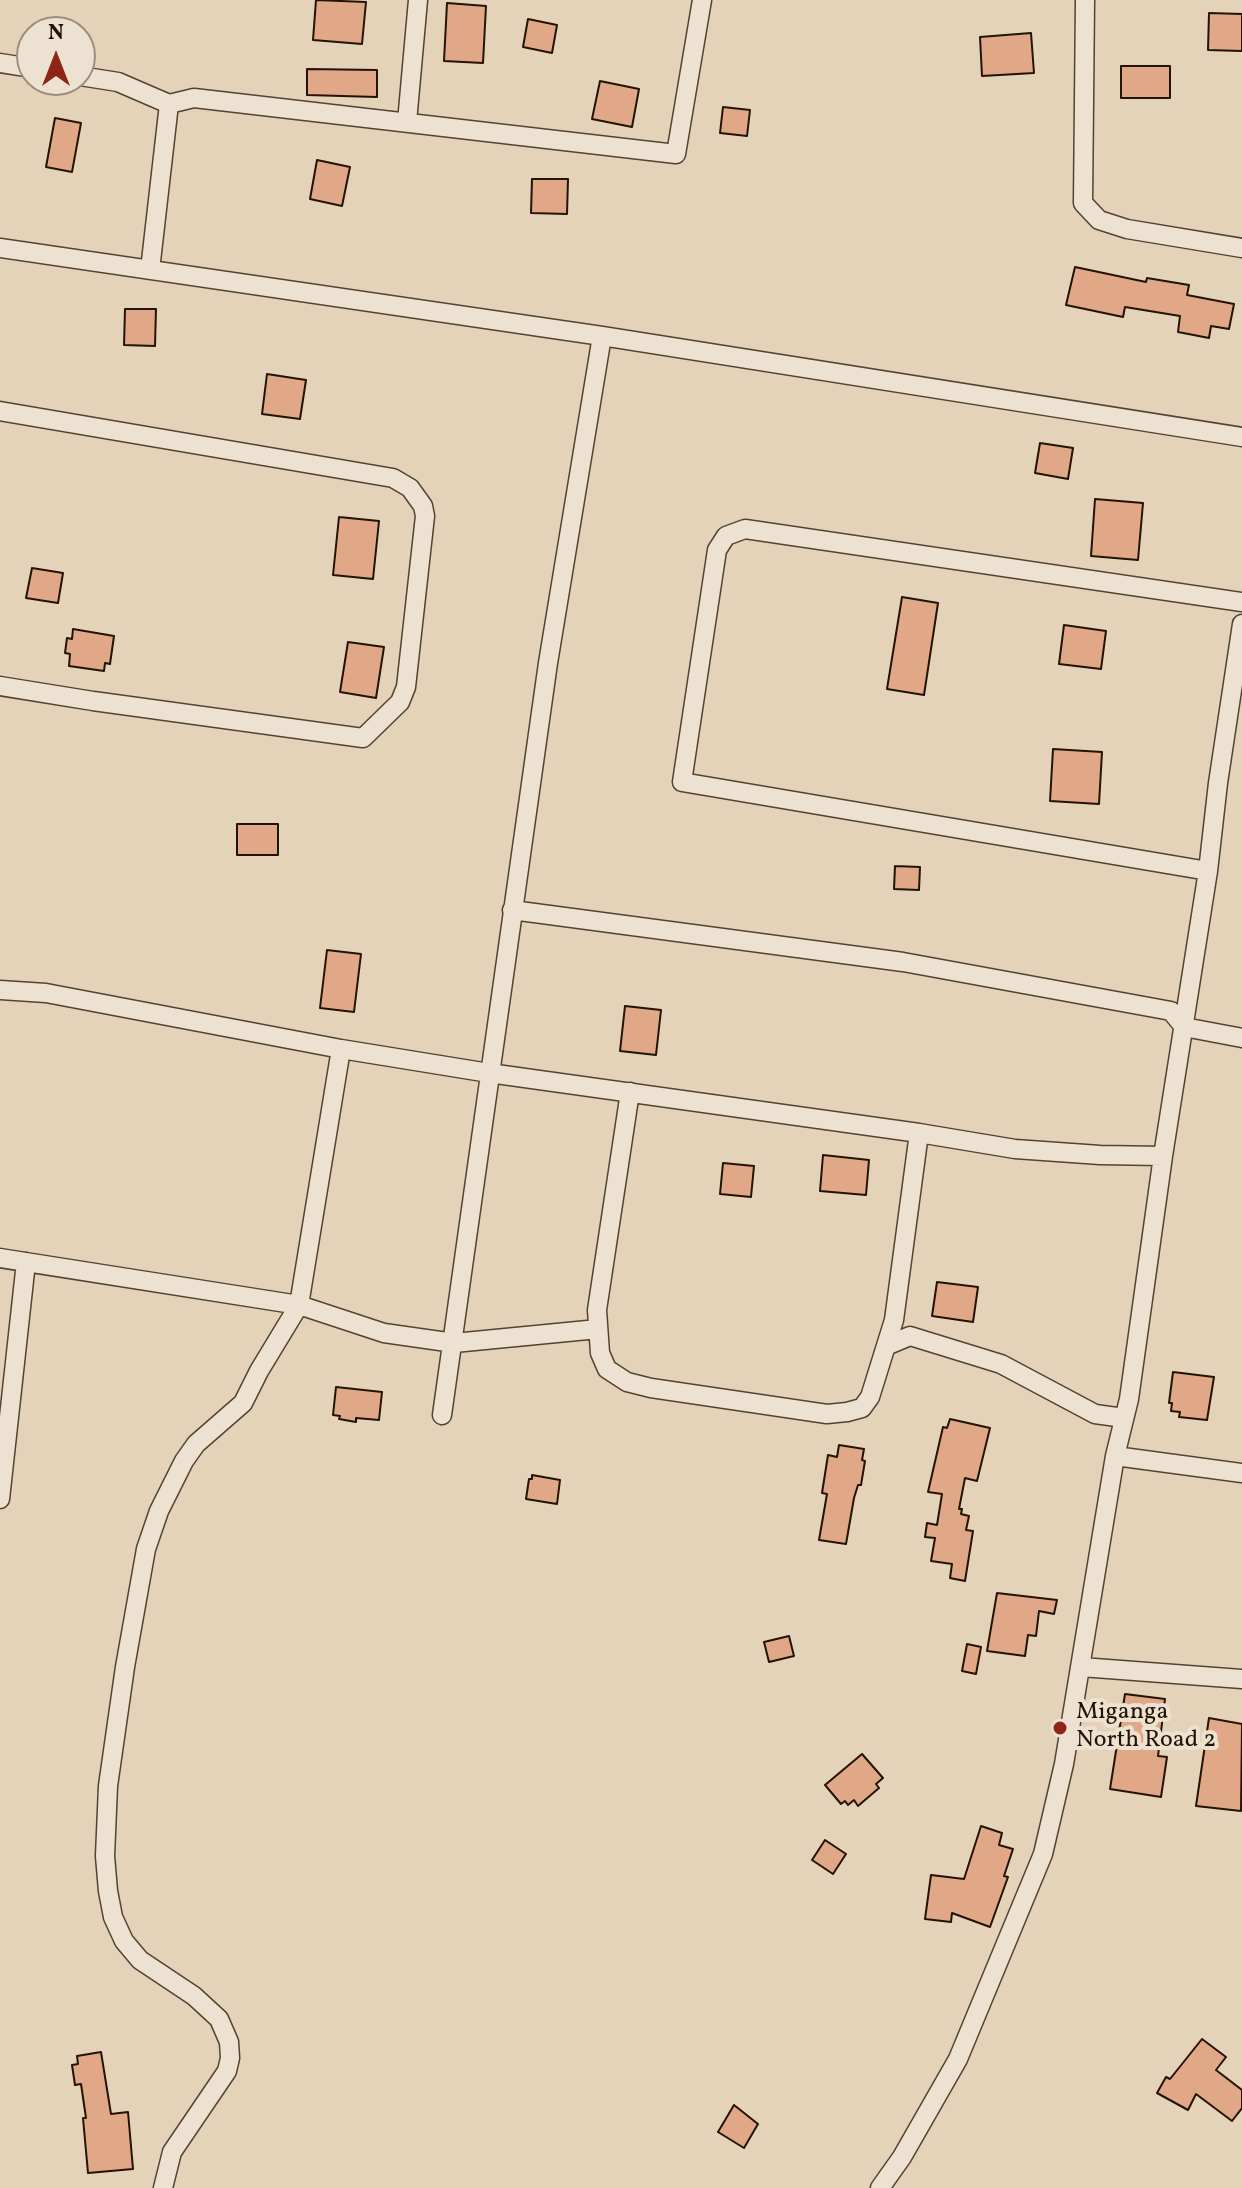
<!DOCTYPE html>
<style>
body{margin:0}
#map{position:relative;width:1242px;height:2188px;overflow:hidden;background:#e4d2b9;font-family:Vollkorn,serif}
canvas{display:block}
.north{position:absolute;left:16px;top:16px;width:80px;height:80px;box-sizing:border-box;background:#ede2d2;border:2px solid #9c8f80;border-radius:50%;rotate:0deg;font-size:22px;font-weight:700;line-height:32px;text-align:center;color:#231304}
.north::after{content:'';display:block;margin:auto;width:28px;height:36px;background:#8f2418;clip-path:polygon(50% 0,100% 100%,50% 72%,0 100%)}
</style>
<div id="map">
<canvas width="1242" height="2188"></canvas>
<div class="north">N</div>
</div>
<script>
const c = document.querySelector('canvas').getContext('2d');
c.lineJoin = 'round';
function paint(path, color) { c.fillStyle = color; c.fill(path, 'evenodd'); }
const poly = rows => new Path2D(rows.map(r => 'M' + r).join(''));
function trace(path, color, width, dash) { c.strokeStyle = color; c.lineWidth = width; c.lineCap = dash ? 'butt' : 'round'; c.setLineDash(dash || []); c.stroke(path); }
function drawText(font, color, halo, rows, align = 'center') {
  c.font = font + ' Vollkorn,serif'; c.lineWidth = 8; c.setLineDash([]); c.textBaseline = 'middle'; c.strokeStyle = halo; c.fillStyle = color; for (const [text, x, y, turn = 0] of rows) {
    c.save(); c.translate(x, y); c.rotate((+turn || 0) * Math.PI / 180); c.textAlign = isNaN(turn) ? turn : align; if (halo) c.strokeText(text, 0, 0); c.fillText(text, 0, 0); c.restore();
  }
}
const building = poly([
 [316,0,366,2,362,44,313,40,316,0],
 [447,3,486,6,483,63,444,61,447,3],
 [1209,13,1242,14,1242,51,1208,50,1209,13],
 [528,19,557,25,552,53,523,47,528,19],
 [1031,33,1034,73,982,76,980,37,1031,33],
 [1121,66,1170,66,1170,98,1121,98,1121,66],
 [307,69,377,70,377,97,307,95,307,69],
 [600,81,639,89,632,127,592,119,600,81],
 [723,107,750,110,747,136,720,133,723,107],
 [55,118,81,123,72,172,46,167,55,118],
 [317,160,350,167,342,206,310,199,317,160],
 [532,179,568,179,567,214,531,213,532,179],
 [1075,267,1146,282,1147,278,1189,285,1187,295,1234,304,1229,329,1211,326,1209,338,1178,332,1180,316,1125,307,1123,317,1066,305,1075,267],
 [125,309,156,309,155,346,124,345,125,309],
 [267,374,306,380,300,419,262,414,267,374],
 [1040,443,1073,448,1068,479,1035,473,1040,443],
 [1095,499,1143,503,1138,560,1091,556,1095,499],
 [339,517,379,521,373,579,333,575,339,517],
 [32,568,63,573,58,603,26,598,32,568],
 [902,597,938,603,924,695,887,689,902,597],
 [1064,625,1106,631,1101,669,1059,664,1064,625],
 [73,629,114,636,110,664,105,663,104,671,69,666,70,654,65,653,67,638,72,639,73,629],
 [348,642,384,647,376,698,340,692,348,642],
 [1053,749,1102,752,1099,804,1050,801,1053,749],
 [237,824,278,824,278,855,237,855,237,824],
 [895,866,920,867,919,890,894,889,895,866],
 [327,950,361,954,354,1012,320,1008,327,950],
 [625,1006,661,1010,656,1055,620,1051,625,1006],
 [823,1155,869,1160,866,1195,820,1191,823,1155],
 [723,1163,754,1166,751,1197,720,1194,723,1163],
 [937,1282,978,1287,973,1322,932,1316,937,1282],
 [1173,1372,1214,1377,1207,1420,1179,1417,1180,1412,1171,1411,1172,1403,1169,1403,1173,1372],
 [336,1387,382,1392,379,1420,356,1418,356,1422,339,1419,340,1416,333,1415,336,1387],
 [950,1419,990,1428,977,1481,965,1478,959,1509,962,1509,961,1514,969,1516,966,1530,973,1531,965,1581,950,1578,952,1564,931,1561,935,1538,925,1537,927,1523,937,1525,942,1494,928,1492,943,1427,947,1428,950,1419],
 [839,1445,864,1449,862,1460,865,1461,861,1485,858,1485,854,1498,846,1544,819,1540,827,1494,822,1493,828,1455,837,1457,839,1445],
 [532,1475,560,1480,557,1504,526,1499,529,1479,532,1479,532,1475],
 [997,1593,1057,1600,1054,1614,1039,1611,1036,1636,1028,1635,1025,1656,987,1651,997,1593],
 [789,1636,794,1656,769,1662,764,1642,789,1636],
 [967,1644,981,1647,976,1674,962,1671,967,1644],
 [1125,1694,1165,1699,1158,1756,1167,1757,1161,1797,1110,1789,1125,1694],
 [1209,1718,1242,1724,1241,1811,1196,1806,1209,1718],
 [862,1754,883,1778,876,1784,879,1788,858,1806,854,1800,848,1805,845,1801,841,1804,825,1785,862,1754],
 [981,1826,1002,1833,999,1845,1013,1849,1004,1876,1008,1877,990,1927,952,1913,951,1922,925,1919,931,1875,964,1879,981,1826],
 [825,1840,846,1854,833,1874,812,1860,825,1840],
 [1202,2039,1226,2057,1216,2070,1242,2090,1242,2108,1232,2121,1196,2094,1188,2110,1157,2093,1166,2077,1170,2079,1202,2039],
 [101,2052,111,2114,128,2112,133,2169,88,2173,83,2118,86,2118,81,2084,75,2085,72,2065,78,2064,77,2056,101,2052],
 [734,2105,758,2124,744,2148,718,2132,734,2105]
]);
paint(building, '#e0a886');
trace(building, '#231304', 2);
const street = poly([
 [1085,0,1083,203,1099,220,1127,229,1242,248],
 [0,63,32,68],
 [80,76,118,82,169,104,150,270],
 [169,104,194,98,676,154,702,0],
 [407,122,418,0],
 [0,248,602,336,1242,437],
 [0,411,393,478,410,488,423,506,425,516,406,687,400,702,363,738,93,701,0,686],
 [1208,871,682,782,717,550,726,536,745,529,1242,602],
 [512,910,903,962,1171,1011,1184,1027,1242,1038],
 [0,990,46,993,341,1049,299,1305,259,1371,243,1403,196,1444,184,1461,159,1511,146,1549,125,1667,108,1786,105,1856,108,1891,113,1917,124,1941,140,1960,194,1996,219,2019,229,2042,230,2058,227,2071,172,2152,163,2188],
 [341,1049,489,1073,919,1133,1015,1149,1100,1155,1163,1156],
 [630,1092,597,1310,600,1353,607,1369,627,1382,651,1388,827,1414,847,1412,862,1408,870,1397,894,1320,919,1133],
 [0,1258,299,1305,384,1333,454,1343,598,1329],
 [886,1346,910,1336,1001,1364,1095,1414,1124,1418],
 [442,1415,548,663,602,336],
 [1115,1456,1242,1473],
 [0,1499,26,1262],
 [1081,1667,1242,1679],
 [880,2188,902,2157,958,2059,1043,1854,1064,1764,1115,1456,1129,1399,1163,1156,1208,871,1218,783,1242,624]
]);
trace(street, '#534331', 21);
trace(street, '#ede2d2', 18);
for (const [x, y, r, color] of [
 [1060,1728,8,"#8f2418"]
]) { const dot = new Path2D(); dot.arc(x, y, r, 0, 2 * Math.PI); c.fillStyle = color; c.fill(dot); trace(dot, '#ede2d2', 3); }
drawText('24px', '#231304', '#ede2d2', [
 ["Miganga",1076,1714],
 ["North Road 2",1076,1742]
], 'left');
</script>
